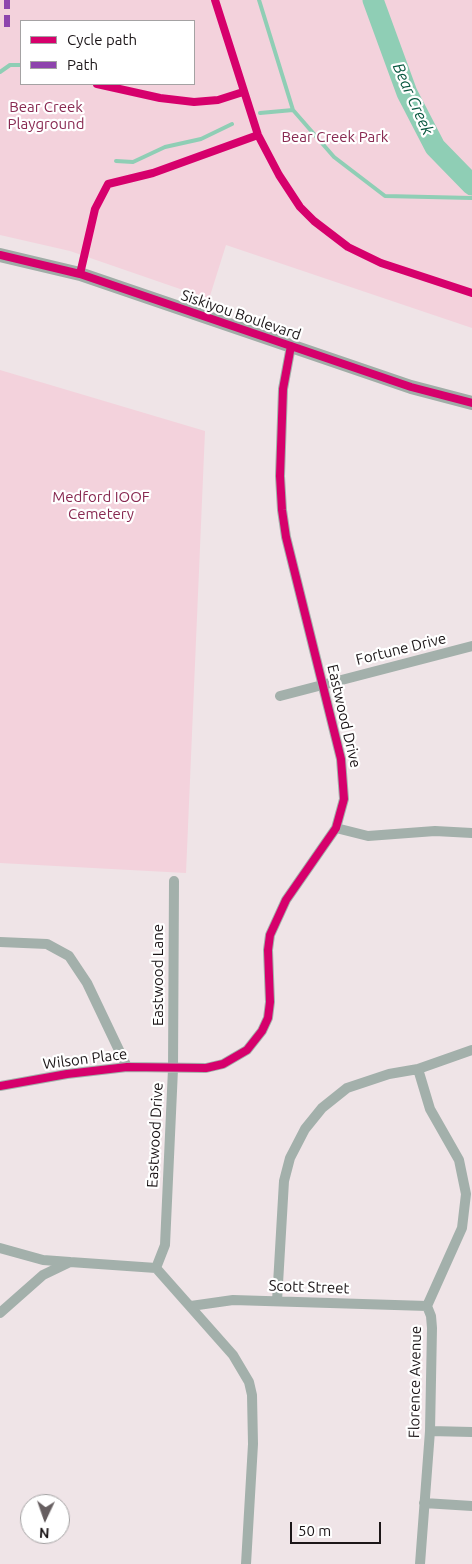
<!DOCTYPE html>
<style>
body{margin:0}
#map{position:relative;width:472px;height:1564px;overflow:hidden;background:#efe4e7;font-family:Ubuntu,sans-serif}
canvas{display:block}
.legend{position:absolute;left:20px;top:20px;width:175px;height:65px;box-sizing:border-box;background:#fff;border:1px solid #a4a2a3;margin:0;padding:6px 9px;list-style:none;font-size:15px;color:#1c1618}
.legend li{display:flex;align-items:center;gap:10px;height:25px}
.legend b{width:25px;border:1px solid #a4a2a3}
.north{position:absolute;left:20px;top:1494px;width:50px;height:50px;box-sizing:border-box;background:#fff;border:1px solid #a4a2a3;border-radius:50%;rotate:183deg;font-size:14px;font-weight:700;line-height:20px;text-align:center;color:#1c1618}
.north::after{content:'';display:block;margin:auto;width:18px;height:22px;background:#665e60;clip-path:polygon(50% 0,100% 100%,50% 72%,0 100%)}
.scale{position:absolute;left:290px;top:1522px;width:91px;height:22px;box-sizing:border-box;border:2px solid #1c1618;border-top:0;padding-left:6px;font-size:15px;line-height:18px;white-space:nowrap;color:#1c1618;-webkit-text-stroke:4px #fff;paint-order:stroke}
</style>
<div id="map">
<canvas width="472" height="1564"></canvas>
<ul class="legend">
<li><b style="height:6px;background:#d6006c"></b>Cycle path</li>
<li><b style="height:6px;background:#8e44ad"></b>Path</li>
</ul>
<div class="north">N</div>
<div class="scale">50 m</div>
</div>
<script>
const c = document.querySelector('canvas').getContext('2d');
c.lineJoin = 'round';
function paint(path, color) { c.fillStyle = color; c.fill(path, 'evenodd'); }
const poly = rows => new Path2D(rows.map(r => 'M' + r).join(''));
function trace(path, color, width, dash) { c.strokeStyle = color; c.lineWidth = width; c.lineCap = dash ? 'butt' : 'round'; c.setLineDash(dash || []); c.stroke(path); }
function drawText(font, color, halo, rows, align = 'center') {
  c.font = font + ' Ubuntu,sans-serif'; c.lineWidth = 4.5; c.setLineDash([]); c.textBaseline = 'middle'; c.strokeStyle = halo; c.fillStyle = color; for (const [text, x, y, turn = 0] of rows) {
    c.save(); c.translate(x, y); c.rotate((+turn || 0) * Math.PI / 180); c.textAlign = isNaN(turn) ? turn : align; if (halo) c.strokeText(text, 0, 0); c.fillText(text, 0, 0); c.restore();
  }
}
paint(poly([
 [0,0,472,0,472,328,226,245,209,299,70,251,0,235],
 [194,21,194,84,21,84,21,21],
 [0,370,205,431,186,873,0,863]
]), '#f3d2dc');
trace(poly([
 [259,0,293,110],
 [0,72,10,65,20,65],
 [260,113,293,110,334,157,385,196,472,198],
 [116,161,133,162,165,147,201,139,232,124]
]), '#8fceb5', 4);
trace(poly([
 [373,0,407,93,435,147,472,185]
]), '#8fceb5', 21);
trace(poly([
 [280,696,472,646],
 [336,828,368,836,435,831,472,833],
 [0,942,47,944,69,956,87,983,127,1067],
 [418,1069,430,1109,459,1160,466,1194,462,1228,427,1306,431,1316,432,1328,430,1431,420,1564],
 [0,1086,67,1074,127,1067,206,1068,223,1064,247,1050,262,1031,268,1018,270,1002,268,950,270,935,286,900,336,828,344,799,341,759,286,537,282,510,280,476,283,389,291,346],
 [0,1248,43,1260,70,1262],
 [156,1268,165,1245,173,1069,174,881],
 [156,1268,233,1355,249,1382,252,1395,253,1444,246,1564],
 [277,1301,284,1181,290,1158,305,1129,322,1108,347,1088,389,1074,418,1069,472,1050],
 [191,1306,233,1300,427,1306],
 [0,1313,43,1275,70,1262,156,1268],
 [430,1431,472,1432],
 [424,1503,472,1506]
]), '#a3b0ab', 10);
trace(poly([
 [0,255,80,274,411,387,472,403]
]), '#a0ada7', 14);
trace(poly([
 [7,27,7,0]
]), '#8e44ad', 6, [12, 6]);
trace(poly([
 [215,0,258,135,279,175,300,207,314,221,348,247,381,263,472,293],
 [97,84,160,98,194,102,218,100,243,92],
 [0,255,80,274,411,387,472,403],
 [80,274,95,209,108,184,153,173,258,135],
 [0,1086,67,1074,127,1067,206,1068,223,1064,247,1050,262,1031,268,1018,270,1002,268,950,270,935,286,900,336,828,344,799,341,759,286,537,282,510,280,476,283,389,291,346]
]), '#d6006c', 8);
drawText('15px', '#882951', '#fff', [
 ["Bear Creek",46,107],
 ["Playground",46,124],
 ["Bear Creek Park",335,137],
 ["Medford IOOF",101,497],
 ["Cemetery",101,514]
]);
drawText('15px', '#1c1618', '#fff', [
 ["Siskiyou Boulevard",241,315,19],
 ["Fortune Drive",401,649,-14],
 ["Eastwood Drive",344,716,77],
 ["Eastwood Lane",158,975,-90],
 ["Wilson Place",85,1059,-7],
 ["Eastwood Drive",155,1135,-87],
 ["Scott Street",309,1287,2],
 ["Florence Avenue",415,1382,-89]
]);
drawText('italic 16px', '#095840', '#fff', [
 ["Bear Creek",413,99,66]
]);
</script>
